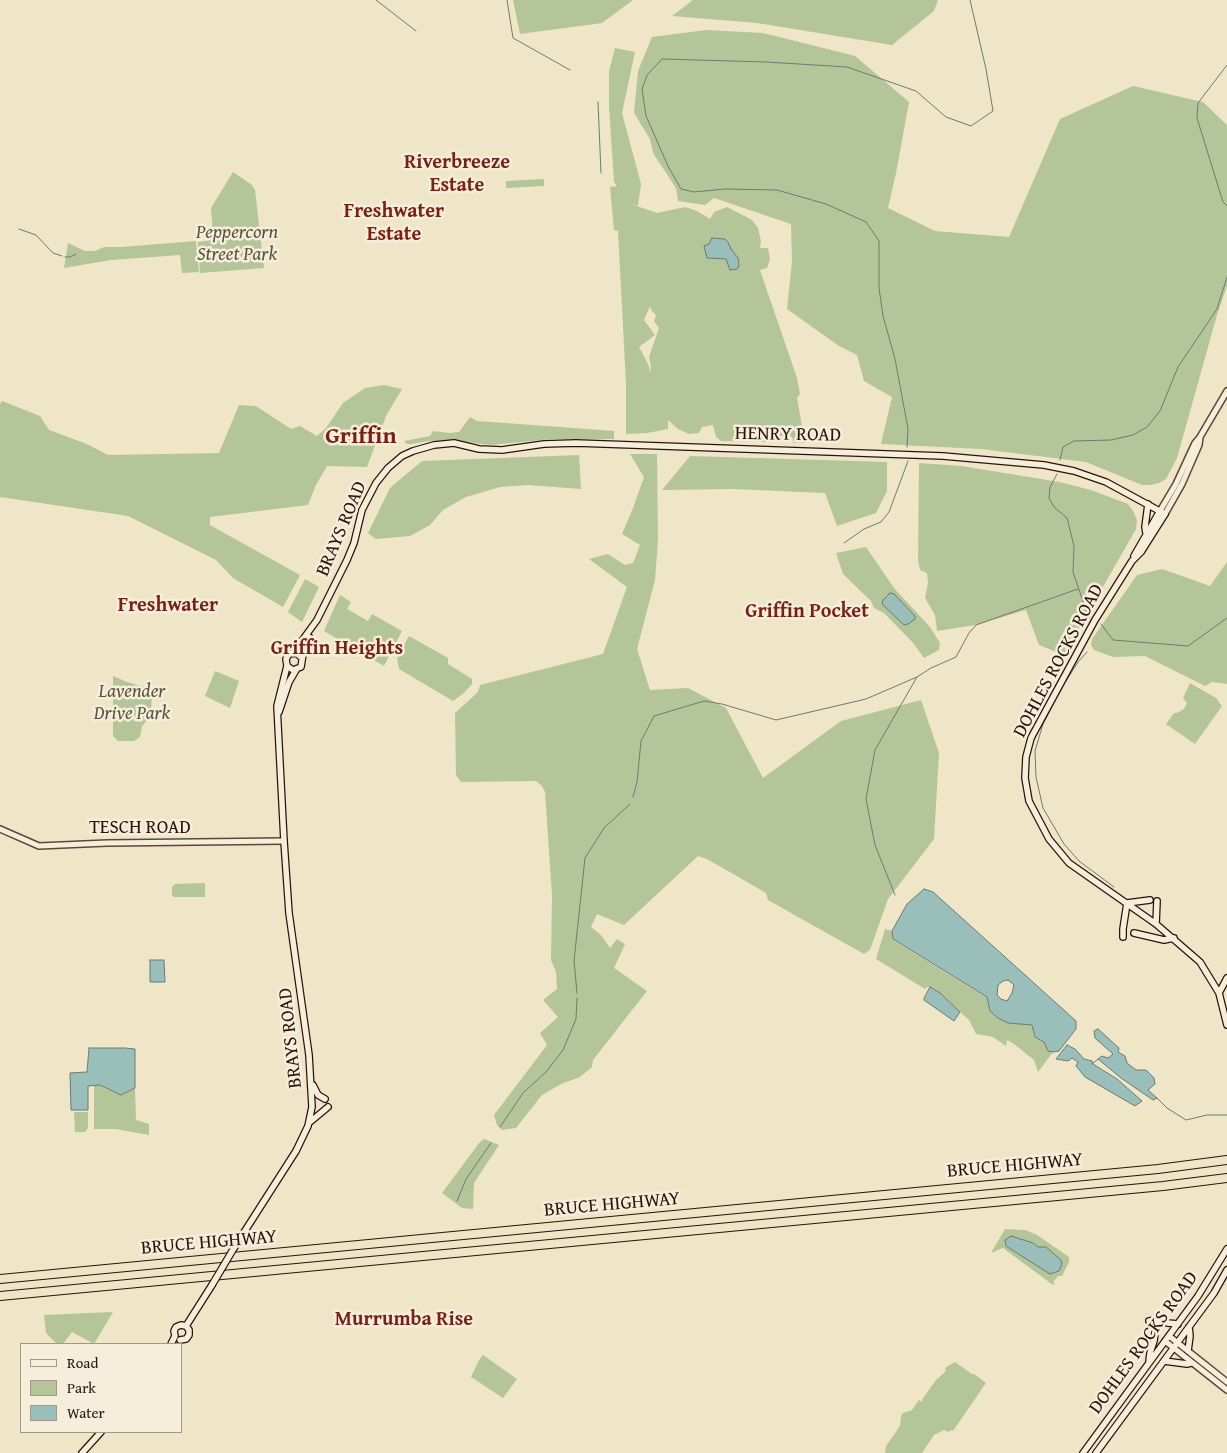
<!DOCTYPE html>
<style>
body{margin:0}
#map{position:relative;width:1227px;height:1453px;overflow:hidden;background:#efe5c7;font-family:"Gentium Book Plus",serif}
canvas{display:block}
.legend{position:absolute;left:20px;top:1343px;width:162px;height:90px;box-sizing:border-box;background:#f5eedb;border:1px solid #a49787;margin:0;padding:6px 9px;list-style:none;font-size:15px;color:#2a140a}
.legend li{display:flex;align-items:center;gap:10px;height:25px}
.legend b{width:25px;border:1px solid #a49787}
</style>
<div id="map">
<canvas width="1227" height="1453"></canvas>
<ul class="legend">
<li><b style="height:6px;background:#f5eedb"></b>Road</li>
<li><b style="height:14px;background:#b4c699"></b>Park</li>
<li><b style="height:14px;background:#9abeba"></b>Water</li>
</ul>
</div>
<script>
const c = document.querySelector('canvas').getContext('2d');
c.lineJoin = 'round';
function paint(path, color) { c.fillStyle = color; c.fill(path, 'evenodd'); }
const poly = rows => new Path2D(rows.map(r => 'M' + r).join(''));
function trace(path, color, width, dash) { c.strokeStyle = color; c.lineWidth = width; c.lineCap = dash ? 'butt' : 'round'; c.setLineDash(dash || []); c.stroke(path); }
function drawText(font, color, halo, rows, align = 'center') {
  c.font = font + ' "Gentium Book Plus",serif'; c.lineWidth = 5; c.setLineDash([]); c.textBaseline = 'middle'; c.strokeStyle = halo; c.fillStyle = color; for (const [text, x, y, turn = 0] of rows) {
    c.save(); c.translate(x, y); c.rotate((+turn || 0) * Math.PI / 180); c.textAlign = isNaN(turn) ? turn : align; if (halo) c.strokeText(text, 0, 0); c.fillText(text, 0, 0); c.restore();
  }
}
paint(poly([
 [513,0,633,0,602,23,520,34],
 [693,0,938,0,934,11,892,45,757,23,672,16],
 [706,30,763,33,855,56,909,102,896,173,888,208,935,231,1009,237,1060,119,1133,86,1203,102,1227,125,1227,286,1217,315,1177,458,1166,479,1159,483,1150,485,1142,485,1086,462,981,449,881,444,892,397,864,381,857,355,839,346,787,309,792,261,791,224,714,198,705,205,678,201,676,188,653,153,650,139,634,113,638,71,652,37],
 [615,48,635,52,622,113,641,184,638,206,628,203,657,213,685,207,697,211,710,219,714,212,727,207,752,220,758,228,761,241,760,248,768,248,770,259,767,268,760,270,797,378,800,394,797,398,805,443,794,443,792,437,788,435,778,437,774,442,721,441,716,437,713,425,702,427,699,433,689,434,678,429,668,420,668,429,647,433,626,434,626,384,618,231,614,230,610,187,617,186,614,182,609,106,609,71],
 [650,306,651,310,656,315,654,321,659,328,649,357,651,367,650,373,649,366,639,347,655,335,644,320],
 [233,172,252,185,255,190,264,268,200,273,198,242,206,241,213,234,211,208],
 [544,179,544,186,506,188,506,181],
 [196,241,199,272,182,273,180,255,111,260,64,268,68,243,85,251,95,251,104,247,122,247],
 [384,385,402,389,386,416,367,467,327,466,316,485,308,505,210,517,210,525,300,575,283,607,233,578,216,560,128,516,0,497,0,404,2,401,40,416,49,430,87,444,108,455,219,453,239,405,256,406,291,429,300,426,317,436,326,428,343,403,365,388],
 [470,417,477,421,614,431,614,439,551,439,491,445,450,440,429,441,411,444,407,444,404,441,430,436,433,431,450,433,459,432],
 [630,454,657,454,658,540,655,580,637,649,650,690,688,688,726,708,763,778,841,721,921,700,939,753,934,839,888,899,870,950,864,954,768,900,766,893,728,871,707,859,698,856,624,925,597,914,591,927,601,935,610,948,617,939,625,944,614,968,647,991,593,1060,592,1067,580,1077,561,1084,542,1095,516,1128,502,1130,497,1125,494,1115,547,1045,540,1033,558,1017,543,1000,557,989,556,972,551,960,552,895,545,792,542,786,536,781,461,782,456,775,455,713,478,692,480,685,603,654,627,587,589,559,608,554,625,565,633,563,640,545,622,534,633,508,644,477],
 [579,455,581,489,528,485,500,487,466,497,443,510,430,525,410,536,376,539,368,533,390,488,422,461],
 [690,456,887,462,887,491,876,513,837,526,825,493,733,489,662,490],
 [919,463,962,466,1059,482,1091,490,1128,504,1133,511,1137,520,1136,529,1064,655,1039,645,1026,610,975,625,937,631,935,615,925,598,928,583,927,573,920,570,918,560],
 [866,547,894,588,930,627,940,643,939,650,924,658,914,644,884,613,874,608,871,601,843,574,836,553],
 [1227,562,1227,684,1212,682,1205,686,1145,656,1113,657,1094,650,1091,645,1092,639,1137,575,1162,569,1210,586],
 [305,579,319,587,302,622,288,612],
 [340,595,351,602,347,609,368,621,372,614,402,631,384,666,324,631],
 [409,636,448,658,448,664,472,679,472,684,464,693,453,701,399,669,397,658],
 [215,671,239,681,230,708,205,696],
 [113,676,127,682,152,689,151,716,142,726,140,737,134,741,118,741,113,736],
 [1190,683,1216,698,1222,706,1195,744,1166,724,1174,713,1177,713,1184,709,1187,703,1183,698],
 [205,883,205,897,174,897,172,895,172,887,175,884],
 [885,929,892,931,893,940,987,998,990,1011,998,1018,1009,1023,1032,1025,1035,1037,1044,1042,1048,1051,1053,1052,1038,1072,1034,1060,1014,1044,1007,1040,1006,1046,993,1037,976,1034,969,1020,940,993,930,987,927,987,925,989,876,959],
 [100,1085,118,1094,124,1094,135,1088,136,1120,149,1124,149,1135,115,1129,94,1129,94,1086],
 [74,1112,88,1112,88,1128,85,1132,75,1132],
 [484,1139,499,1145,474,1183,473,1209,462,1208,442,1193,479,1143],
 [1005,1229,1025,1230,1037,1235,1069,1257,1069,1262,1062,1276,1058,1276,1053,1282,1055,1283,1053,1285,1003,1248,991,1253],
 [1033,1243,1038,1247,1056,1271,1052,1274,1041,1268],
 [113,1312,94,1344,72,1332,63,1344,57,1344,46,1333,44,1315],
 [483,1355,517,1379,503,1398,471,1377,479,1360],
 [955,1362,972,1374,974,1374,986,1383,953,1431,951,1430,949,1432,944,1430,934,1435,922,1453,885,1453,886,1446,900,1426,901,1416,903,1413,912,1410,919,1400,922,1402,923,1398,936,1380,946,1371,945,1368]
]), '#b4c699');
const water = poly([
 [712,238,725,239,728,242,731,249,738,258,739,266,737,269,730,270,726,259,707,258,704,246,709,244,712,238],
 [890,593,894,594,915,616,915,619,908,624,904,625,882,604,883,600,890,593],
 [924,889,933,892,1076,1021,1076,1029,1059,1051,1053,1052,1048,1051,1044,1042,1035,1037,1032,1025,1008,1023,998,1018,990,1011,987,997,893,939,892,931,907,904,924,889],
 [1008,980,1014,985,1012,993,1007,1001,1001,999,997,995,998,985,1003,981,1008,980],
 [150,960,164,960,165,982,150,982,150,960],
 [930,987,940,993,960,1012,954,1021,924,1000,924,998,930,987],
 [1098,1029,1119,1048,1118,1052,1125,1056,1127,1063,1136,1070,1146,1070,1154,1078,1155,1084,1148,1090,1157,1098,1153,1100,1121,1078,1098,1059,1102,1056,1108,1058,1113,1054,1095,1038,1094,1031,1098,1029],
 [1067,1045,1075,1049,1084,1059,1092,1061,1093,1064,1117,1079,1142,1101,1135,1106,1085,1077,1076,1066,1078,1062,1072,1058,1068,1061,1056,1059,1067,1045],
 [89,1048,125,1048,135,1049,135,1088,121,1095,100,1085,88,1086,88,1110,71,1110,70,1073,87,1072,89,1048],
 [1011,1236,1033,1243,1038,1247,1046,1247,1061,1260,1062,1264,1059,1271,1050,1274,1006,1246,1005,1240,1011,1236]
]);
paint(water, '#9abeba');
trace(water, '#6d7a74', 1);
trace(poly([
 [376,0,416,31],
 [507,0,513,38,570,70],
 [1227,65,1198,103,1197,118,1223,202,1227,206],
 [598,102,601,173],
 [19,229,36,235,53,253,62,256],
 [65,257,70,257,76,254],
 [907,447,908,429,895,359,883,316,879,288,879,241,866,222,826,204,777,190,725,189,694,192,681,189,668,166,646,116,642,89,647,75,662,59,766,62,847,67,916,91,946,117,971,126,993,111,986,69,970,0],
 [1060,460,1063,447,1074,441,1111,440,1133,435,1147,427,1160,411,1178,367,1217,309,1227,277],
 [1057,474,1050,487,1049,498,1054,507,1067,518,1074,546,1073,572,1088,616,1090,618],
 [844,543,864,529,881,522,889,512,908,461],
 [1101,624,1113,640,1188,646,1227,618],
 [1087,652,1078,662,1061,689,1043,724,1035,751,1036,777,1043,808,1064,844,1079,861,1114,887],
 [633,797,637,782,641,741,654,716,704,701,722,704,776,720,866,699,917,677,931,668,956,657,969,633,976,625,1078,589],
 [895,895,875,845,866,799,875,750,917,677],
 [577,993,574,961,585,858,604,828,630,804],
 [1092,1064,1098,1059],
 [1156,1097,1167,1108,1186,1120,1207,1115,1227,1115],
 [500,1127,523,1093,546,1072,563,1050,576,1019,577,998],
 [457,1201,466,1179,491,1143]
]), '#6d7a74', 1);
const tertiary = poly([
 [1160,511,1176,484,1195,443,1200,437,1227,391],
 [1165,514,1182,484,1199,445,1200,437],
 [0,829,39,846,107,843,284,841],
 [1169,1336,1227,1382],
 [1165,1341,1227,1390]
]);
const secondary = poly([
 [1146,533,1145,527,1148,504],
 [1134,556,1160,511],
 [293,653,317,620,347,560,354,543,362,510,376,483,388,468,402,456,413,451,434,445,454,443,479,449,502,450,544,444,576,443,943,456,1044,465,1074,471,1106,482,1165,514,1141,552,1132,561,1095,620,1031,738,1026,757,1025,778,1029,801,1049,839,1069,863,1156,924,1200,962,1219,993,1227,1025],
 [301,657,296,653,289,654,286,659,287,666,293,670,301,667,304,648,309,637],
 [279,712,289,682,296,670],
 [1127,903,1150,900],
 [1156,924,1157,901],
 [1134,933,1164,940,1174,938],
 [1123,937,1123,929,1127,903],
 [1219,993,1227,978],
 [313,1085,318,1095,325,1099],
 [310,1122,328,1107],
 [234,1248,296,1151,308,1126,312,1107,309,1055,289,913,284,841,277,706,287,666],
 [1149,1321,1156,1320,1168,1323,1178,1324],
 [186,1326,212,1285],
 [180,1340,186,1339,189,1335,189,1330,186,1326],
 [171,1344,175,1336,174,1331,176,1327,181,1325,186,1326],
 [1188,1351,1190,1336,1189,1327],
 [1149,1361,1150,1353,1154,1341,1155,1333],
 [1164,1361,1187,1364,1191,1363],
 [82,1453,101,1432],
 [1083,1453,1198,1296,1227,1249],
 [1096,1453,1214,1293,1227,1270]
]);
const motorway = poly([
 [0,1279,1158,1169,1227,1160],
 [0,1296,1163,1186,1227,1178]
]);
trace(tertiary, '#5b4839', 8);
trace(secondary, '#2a140a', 8);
trace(motorway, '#2a140a', 10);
trace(tertiary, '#f5eedb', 5);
trace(secondary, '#f5eedb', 5.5);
trace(motorway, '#efe5c7', 8);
const secondaryBridge = poly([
 [212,1285,234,1248]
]);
trace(secondaryBridge, '#2a140a', 8, []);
trace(secondaryBridge, '#f5eedb', 5.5);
drawText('italic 19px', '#5a523c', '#f5eedb', [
 ["Peppercorn",237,233],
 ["Street Park",237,255],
 ["Lavender",132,692],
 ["Drive Park",132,714]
]);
drawText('19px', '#2a140a', '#f5eedb', [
 ["HENRY ROAD",788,435,1],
 ["BRAYS ROAD",342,529,-67],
 ["DOHLES ROCKS ROAD",1059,661,-62],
 ["TESCH ROAD",140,828],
 ["BRAYS ROAD",291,1038,-96],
 ["BRUCE HIGHWAY",1015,1166,-5],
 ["BRUCE HIGHWAY",612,1205,-5],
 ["BRUCE HIGHWAY",209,1243,-5],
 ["DOHLES ROCKS ROAD",1144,1343,-54]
]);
drawText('bold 20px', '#7a1f14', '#f5eedb', [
 ["Riverbreeze",457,163],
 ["Estate",457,186],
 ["Freshwater",394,212],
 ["Estate",394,235],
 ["Freshwater",168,606],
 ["Griffin Pocket",807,612],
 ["Griffin Heights",337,649],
 ["Murrumba Rise",404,1320]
]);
drawText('bold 24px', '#7a1f14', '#f5eedb', [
 ["Griffin",361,437]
]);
</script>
